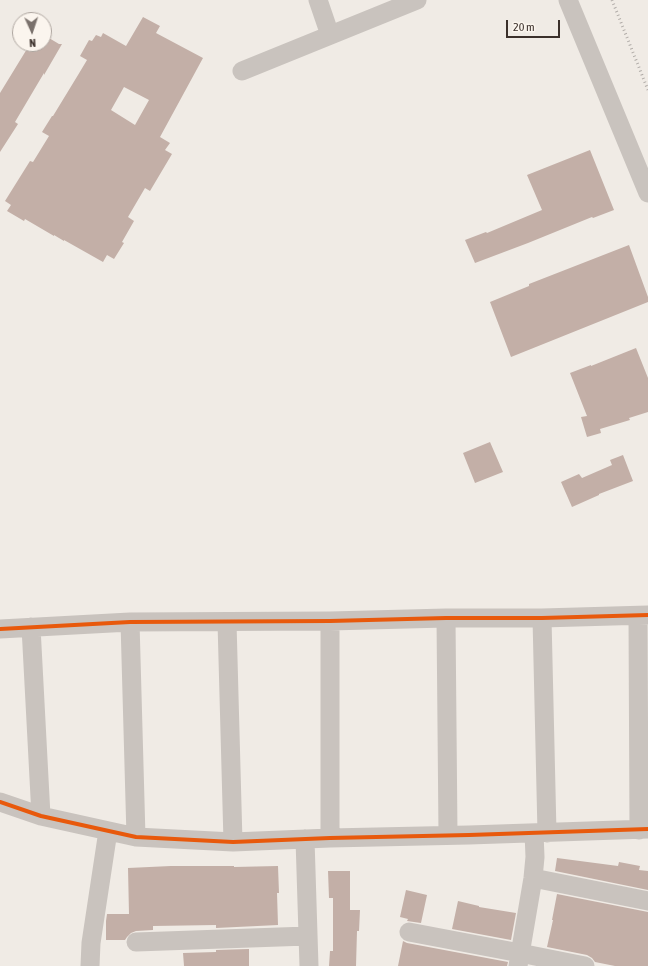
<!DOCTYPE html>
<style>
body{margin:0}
#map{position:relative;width:648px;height:966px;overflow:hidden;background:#f0ebe5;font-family:"Asap Condensed",sans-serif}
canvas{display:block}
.north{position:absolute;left:12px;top:12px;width:40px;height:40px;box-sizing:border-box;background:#fbf5ee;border:1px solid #aea6a0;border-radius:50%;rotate:177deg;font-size:11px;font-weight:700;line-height:16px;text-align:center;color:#3b302b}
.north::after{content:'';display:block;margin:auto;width:14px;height:18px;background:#7a716c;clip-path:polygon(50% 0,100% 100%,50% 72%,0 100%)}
.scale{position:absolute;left:506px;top:20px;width:54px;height:18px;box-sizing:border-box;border:2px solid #3b302b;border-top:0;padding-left:5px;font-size:12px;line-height:14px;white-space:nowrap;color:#3b302b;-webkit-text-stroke:3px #fbf5ee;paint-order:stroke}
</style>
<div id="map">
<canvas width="648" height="966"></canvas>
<div class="north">N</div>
<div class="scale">20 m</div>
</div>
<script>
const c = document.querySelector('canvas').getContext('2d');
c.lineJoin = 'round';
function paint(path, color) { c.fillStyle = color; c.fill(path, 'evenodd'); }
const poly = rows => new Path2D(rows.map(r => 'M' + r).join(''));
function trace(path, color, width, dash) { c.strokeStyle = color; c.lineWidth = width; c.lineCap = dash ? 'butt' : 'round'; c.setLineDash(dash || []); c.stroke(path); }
paint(poly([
 [143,17,160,26,156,33,203,58,160,137,170,143,165,150,172,154,150,191,145,188,128,217,134,221,122,242,124,243,114,259,107,255,103,262,64,240,64,241,54,235,54,236,25,219,24,221,7,211,11,205,5,201,30,161,33,162,49,136,42,132,52,116,53,116,78,75,87,60,80,56,89,40,92,41,96,35,101,37,103,33,126,46],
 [124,87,149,100,135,125,111,110],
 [44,35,59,44,62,44,44,75,44,73,15,122,18,124,0,152,0,93,30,44,44,44],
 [590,150,614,210,593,218,592,217,528,243,475,263,465,240,486,232,487,233,542,210,527,175],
 [629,245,648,297,648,302,511,357,490,302,529,286,529,284],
 [636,348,648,378,648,412,629,418,630,420,600,429,601,433,587,437,581,417,587,416,570,373,591,365,591,366],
 [490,442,503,472,475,483,463,453],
 [623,455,633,481,599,494,599,495,572,507,561,482,579,474,582,478,612,465,610,460],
 [557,858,618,866,619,862,640,866,639,870,648,871,648,890,555,871],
 [193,866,234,866,234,867,278,866,279,893,277,893,278,925,216,928,216,925,153,926,153,930,136,931,131,933,127,937,125,940,106,940,106,921,107,914,129,914,128,868,171,866],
 [328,871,350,871,350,910,360,910,359,931,357,931,356,966,329,966,330,951,333,951,333,898,329,898],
 [406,890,427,895,421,923,407,921,408,919,400,917],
 [557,894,648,912,648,966,615,966,595,962,592,958,587,955,547,947,553,920,552,920],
 [458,901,479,906,479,907,516,913,511,940,452,929],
 [403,941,407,943,508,962,507,966,398,966],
 [249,949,249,966,184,966,183,953,216,952,216,950]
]), '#c3afa7');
trace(poly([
 [318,0,330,35],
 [568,0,648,193],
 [242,71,417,0],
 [638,616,639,830],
 [446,618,448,835],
 [542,618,547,833],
 [130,622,136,837],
 [227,622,233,842],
 [31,627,41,816],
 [0,629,130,622,330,621,446,618,542,618,648,615],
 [0,802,41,816,136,837,233,842,330,838,469,835,648,829],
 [330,838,330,621],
 [305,839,309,966],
 [533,878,648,901],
 [409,932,520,953,585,966],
 [136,942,308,936],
 [90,966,91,943,108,831],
 [518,966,533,878,535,857,534,833]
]), '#c9c3be', 19);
trace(poly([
 [612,0,648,90]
]), '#b1aca8', 3, [1, 3]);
trace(poly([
 [0,629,130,622,330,621,446,618,542,618,648,615],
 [0,802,41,816,136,837,233,842,330,838,469,835,648,829]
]), '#e8590c', 4);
</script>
